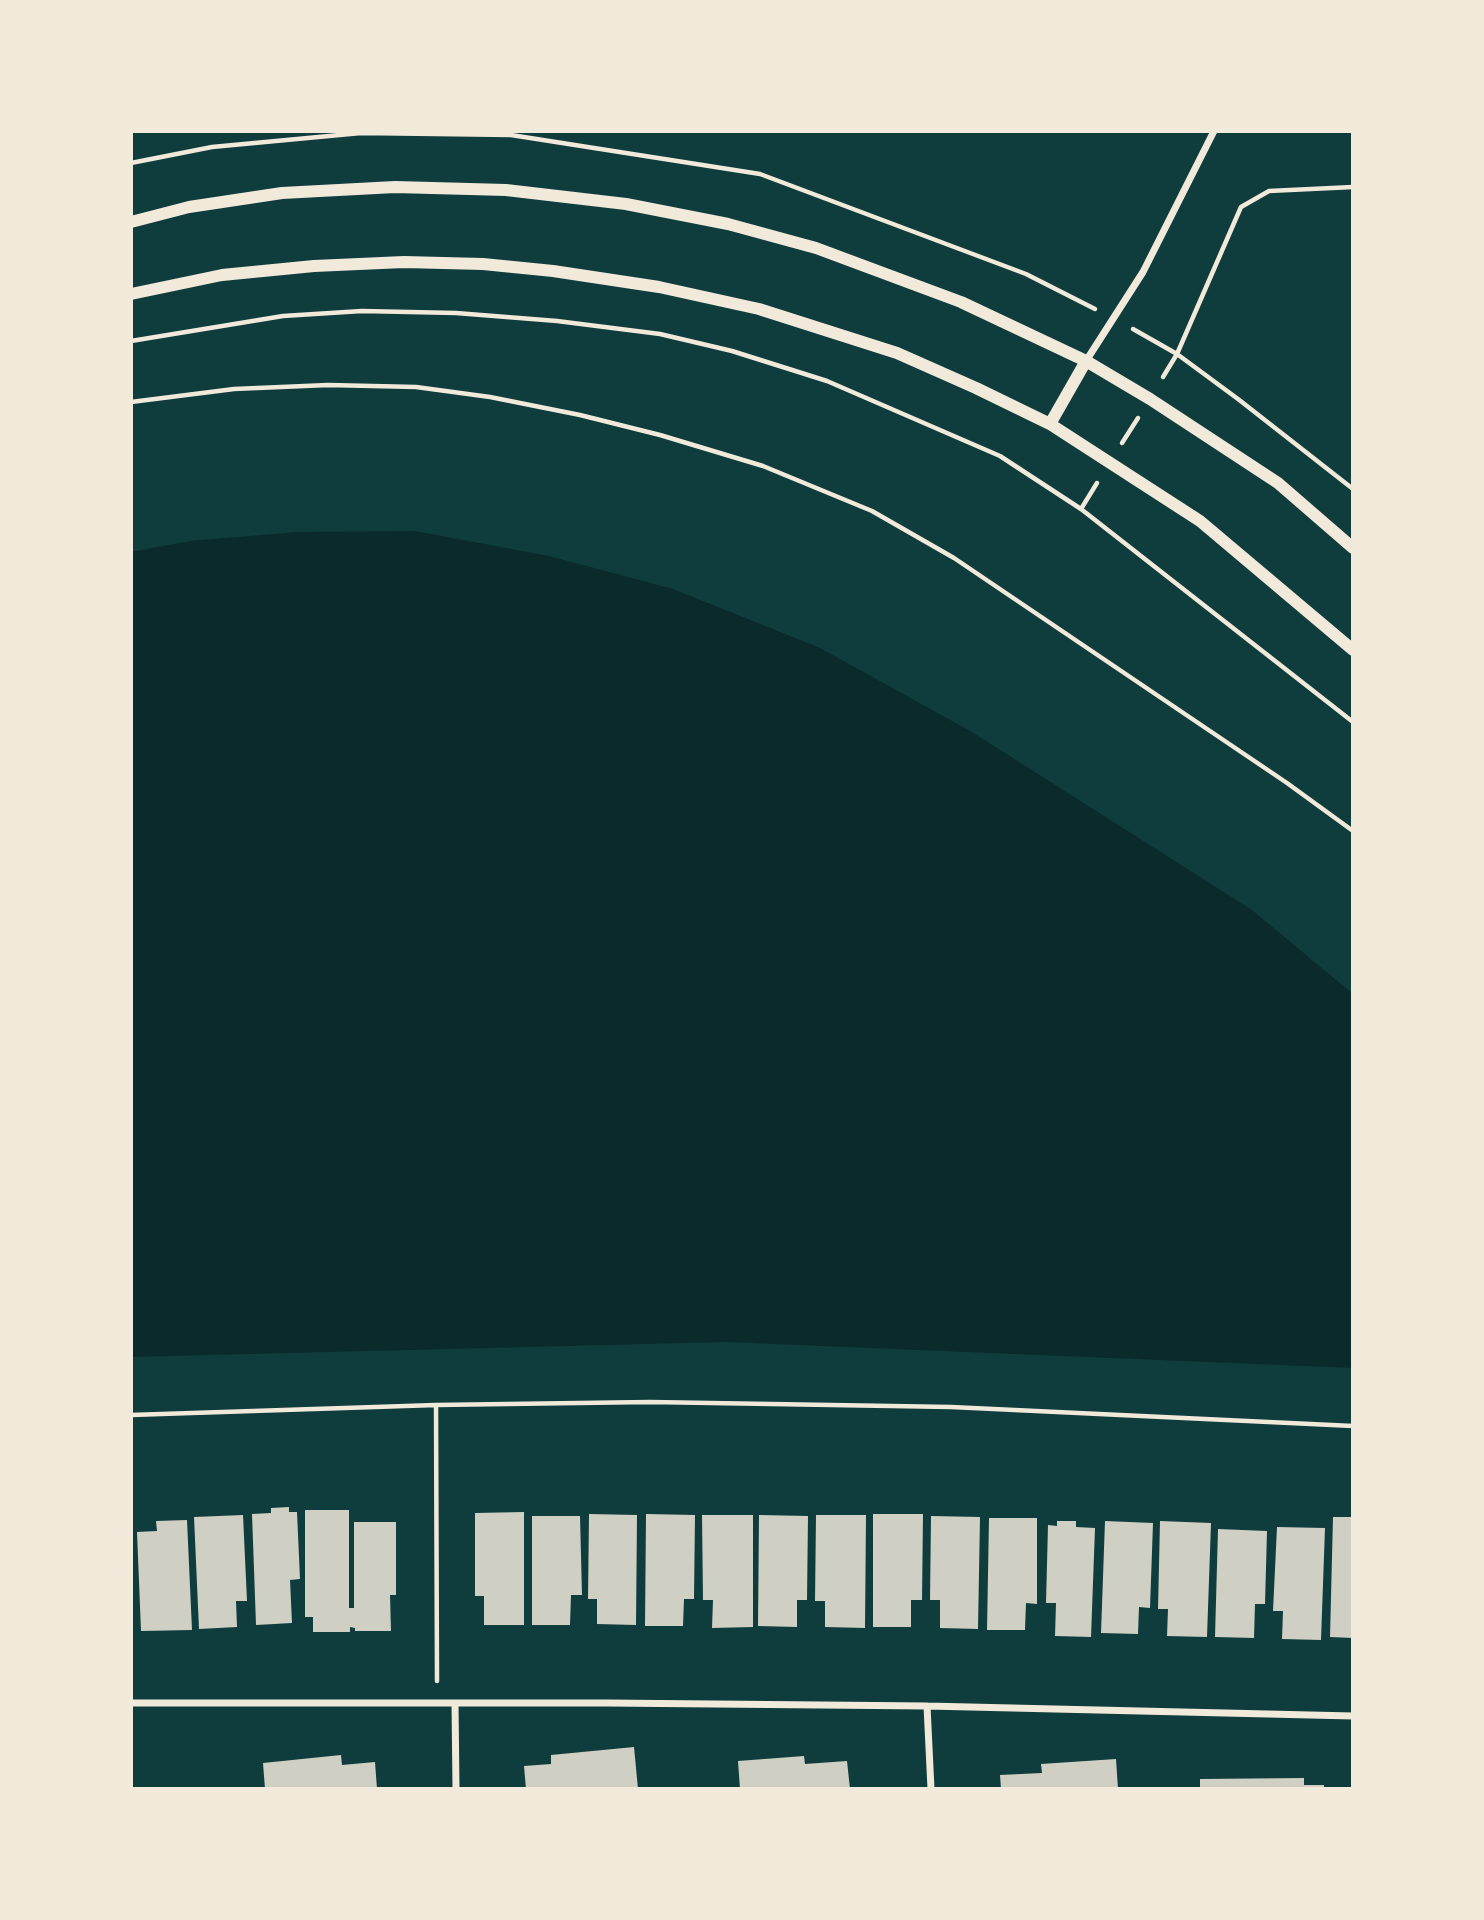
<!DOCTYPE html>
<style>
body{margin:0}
#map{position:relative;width:1484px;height:1920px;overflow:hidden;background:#0f3d3e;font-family:Commissioner,sans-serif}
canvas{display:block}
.frame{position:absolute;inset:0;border:133px solid #f1e9da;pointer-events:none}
</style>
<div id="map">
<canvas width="1484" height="1920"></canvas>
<div class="frame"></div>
</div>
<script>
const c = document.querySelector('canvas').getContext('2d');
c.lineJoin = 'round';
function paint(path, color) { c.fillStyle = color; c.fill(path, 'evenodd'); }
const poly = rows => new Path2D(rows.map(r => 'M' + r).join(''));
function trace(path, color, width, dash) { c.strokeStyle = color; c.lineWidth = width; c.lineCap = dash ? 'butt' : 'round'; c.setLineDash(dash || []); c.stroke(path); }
paint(poly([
 [415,531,549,556,673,589,820,648,972,732,1252,910,1353,994,1353,1368,726,1342,131,1357,131,552,190,541,298,532]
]), '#0a2a2b');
paint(poly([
 [289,1507,289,1512,297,1512,300,1579,290,1580,292,1623,256,1625,252,1514,271,1513,271,1508],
 [305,1510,349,1510,349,1608,354,1608,354,1522,396,1522,396,1595,390,1595,391,1631,355,1631,355,1628,350,1627,350,1632,313,1632,313,1617,305,1617],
 [524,1512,524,1625,484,1625,484,1596,475,1596,475,1513],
 [589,1514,637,1515,636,1625,597,1624,597,1599,588,1599],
 [646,1514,695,1515,694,1599,684,1599,683,1626,645,1626],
 [873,1514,923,1514,922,1600,911,1600,911,1627,873,1627],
 [243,1515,247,1601,236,1601,237,1627,199,1629,194,1517],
 [702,1515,753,1515,753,1627,712,1628,713,1600,703,1600],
 [759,1515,808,1516,807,1600,797,1600,797,1627,758,1626],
 [816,1515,866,1515,865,1628,825,1627,825,1601,815,1601],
 [532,1516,580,1516,582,1595,571,1595,570,1625,532,1625],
 [931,1516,980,1517,978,1629,940,1628,940,1600,930,1600],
 [1333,1517,1353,1517,1353,1638,1330,1637],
 [989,1518,1037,1518,1037,1604,1026,1603,1025,1630,987,1630],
 [187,1520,192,1630,141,1631,137,1532,157,1531,156,1521],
 [1057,1521,1076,1521,1076,1527,1095,1528,1091,1637,1055,1636,1056,1603,1046,1603,1048,1525,1057,1526],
 [1105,1521,1153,1523,1150,1608,1139,1607,1138,1634,1101,1633],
 [1160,1521,1211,1523,1207,1637,1167,1636,1168,1609,1158,1609],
 [1277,1527,1325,1528,1321,1640,1282,1639,1283,1611,1273,1611],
 [1218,1529,1267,1531,1265,1604,1255,1604,1254,1638,1215,1637],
 [634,1747,638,1789,526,1789,524,1766,551,1764,551,1755],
 [341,1755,342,1765,375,1762,377,1789,265,1789,263,1763],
 [804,1756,805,1764,847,1761,850,1789,740,1789,738,1761],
 [1116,1759,1118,1789,1001,1789,1000,1775,1042,1773,1041,1764],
 [1304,1778,1304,1785,1324,1785,1324,1789,1200,1789,1200,1779]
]), '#cfcfc3');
trace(poly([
 [131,163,212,147,361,133,511,135,760,174,1026,274,1095,309],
 [1133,329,1177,354,1238,399,1353,489],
 [131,341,283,316,362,311,456,313,557,321,660,334,732,351,827,381,1000,456,1081,509,1353,722],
 [1163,377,1177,354,1241,207,1269,191,1353,187],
 [131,402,234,389,328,385,416,387,490,397,580,415,660,435,763,466,872,511,954,558,1287,783,1353,831],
 [1122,443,1138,418],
 [1081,509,1097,483],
 [436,1405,437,1681],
 [131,1415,436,1405,650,1402,951,1407,1353,1426]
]), '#f1e9da', 4.5);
trace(poly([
 [1086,361,1143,272,1214,131],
 [131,1703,607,1703,927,1706,1353,1716],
 [455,1703,456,1789],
 [927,1706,931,1789]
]), '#f1e9da', 7);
trace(poly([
 [131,222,189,207,282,193,395,187,506,190,626,204,728,224,816,248,961,302,1086,361,1150,399,1278,483,1353,548],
 [131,294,222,275,314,266,404,262,483,264,553,271,659,287,759,309,897,353,976,388,1050,424,1200,521,1353,650],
 [1050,424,1086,361]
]), '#f1e9da', 12);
</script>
